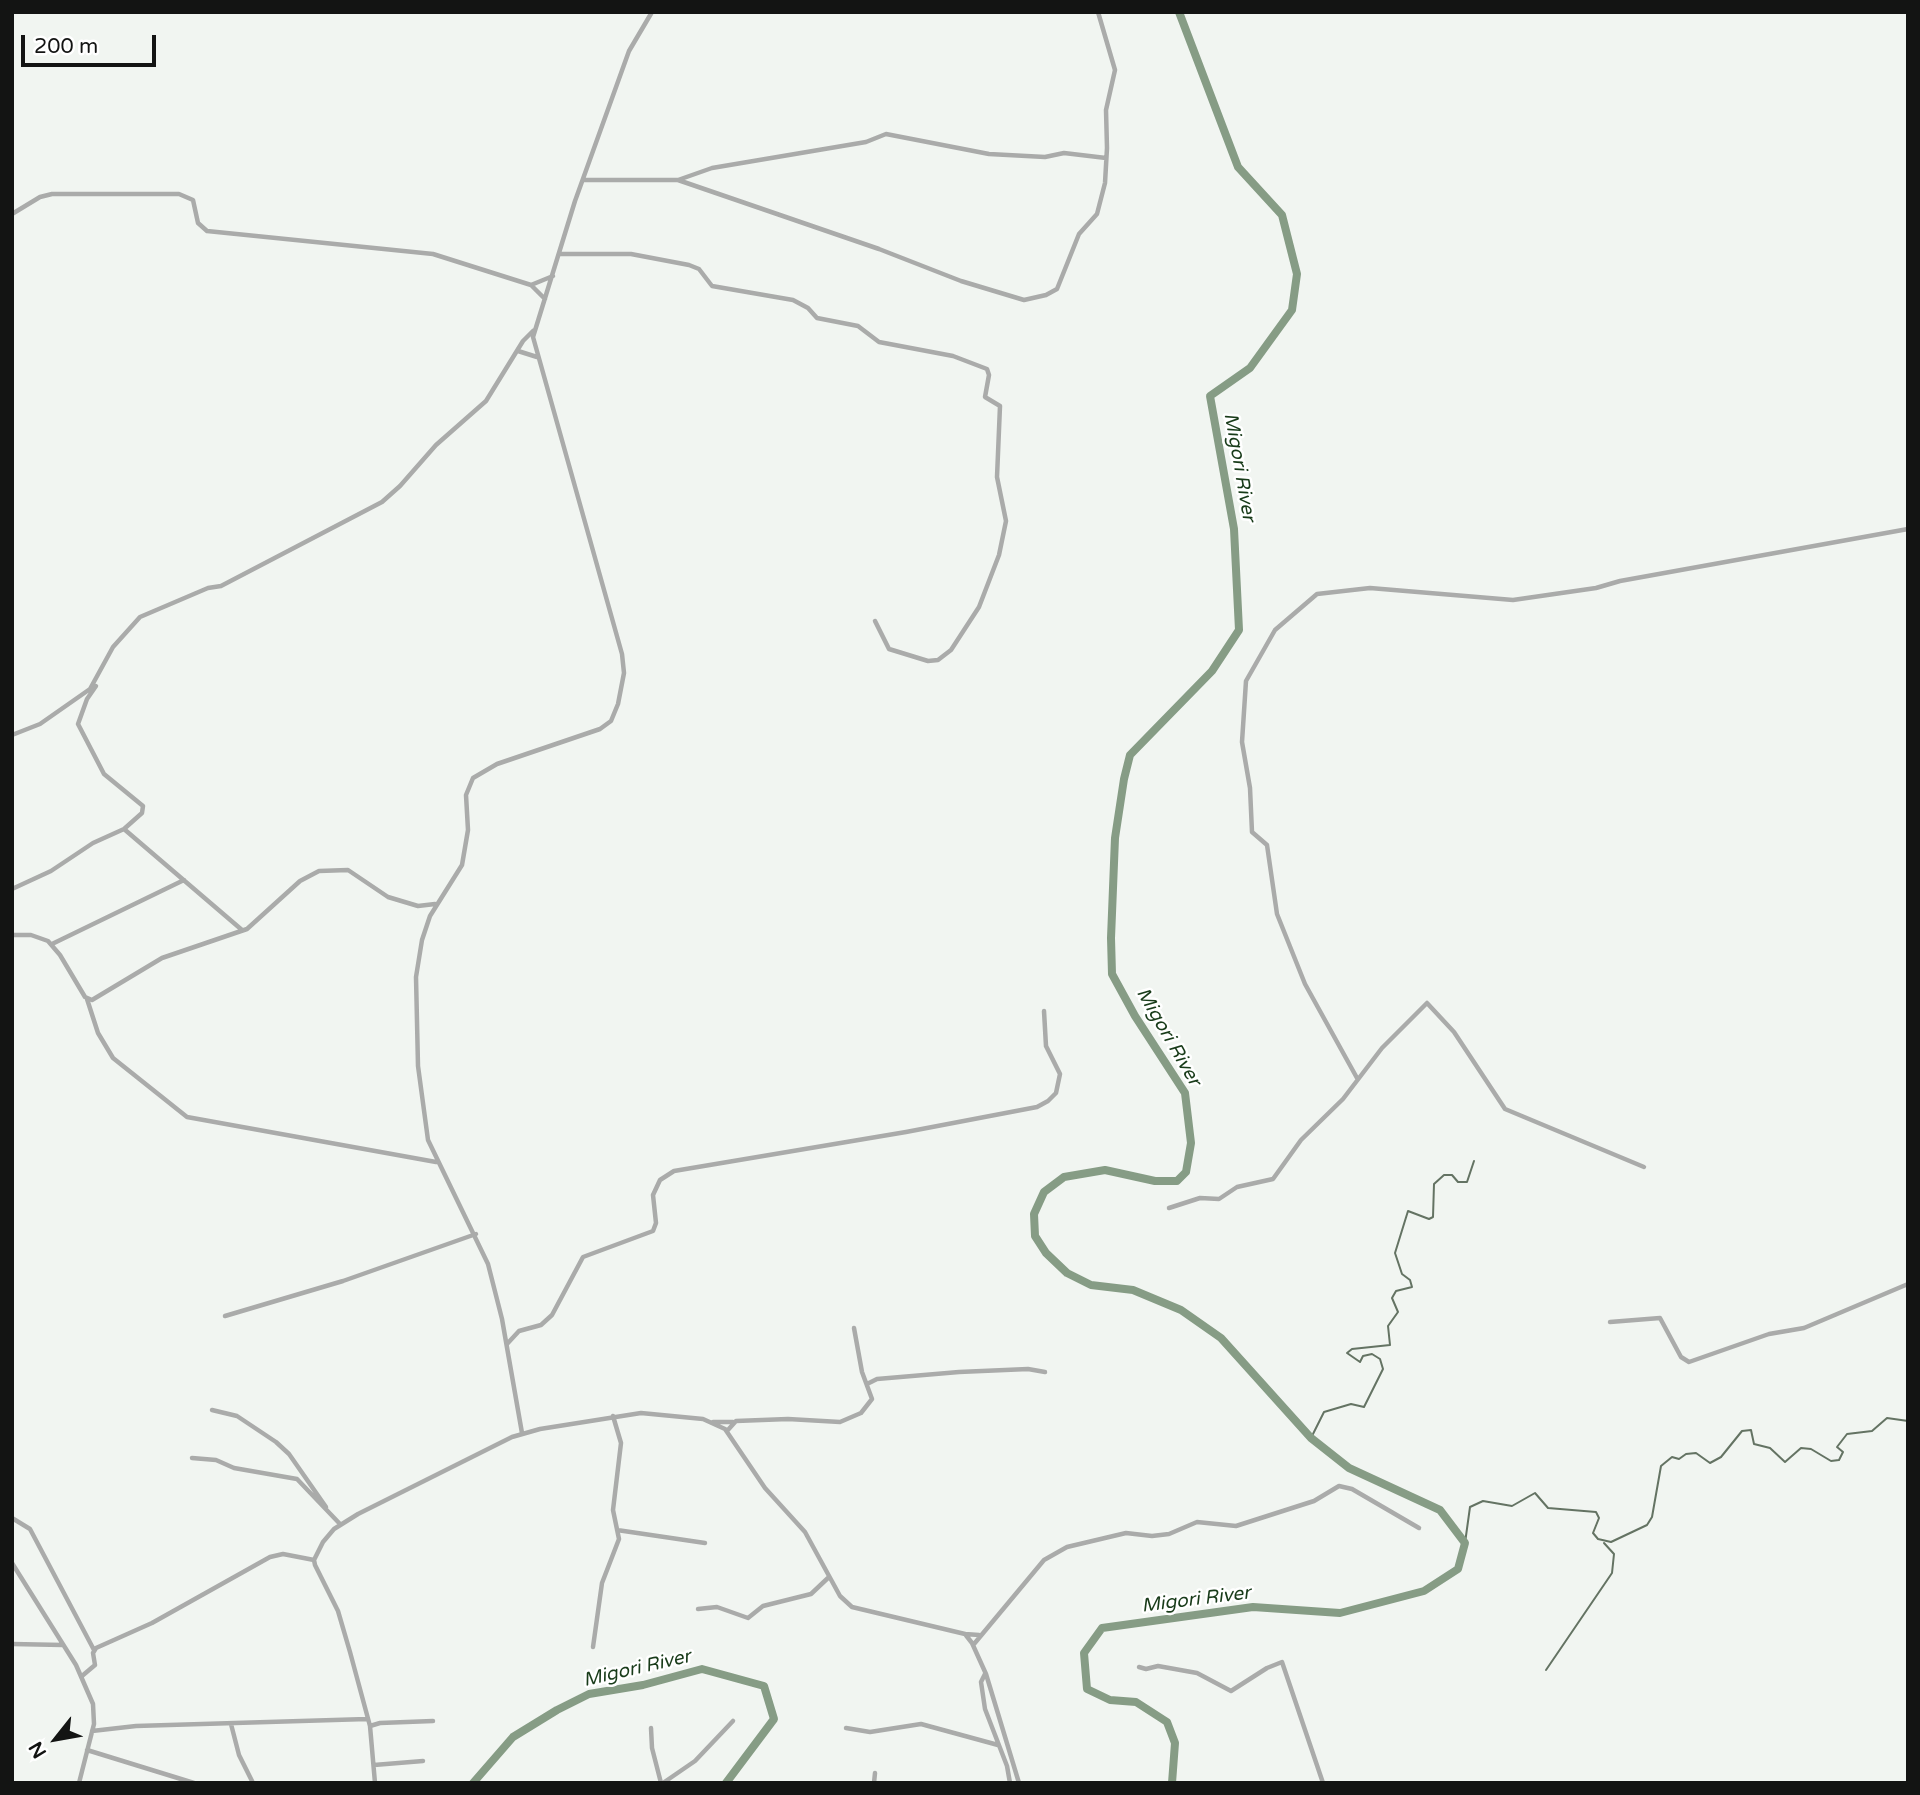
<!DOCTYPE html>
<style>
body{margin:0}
#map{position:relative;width:1920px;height:1795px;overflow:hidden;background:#f1f5f1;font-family:"Varela Round",sans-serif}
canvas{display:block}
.frame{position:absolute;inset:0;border:14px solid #131413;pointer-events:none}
.north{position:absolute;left:21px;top:1704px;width:70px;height:70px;-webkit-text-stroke:5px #fff;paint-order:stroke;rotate:239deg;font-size:19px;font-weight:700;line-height:28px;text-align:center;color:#131413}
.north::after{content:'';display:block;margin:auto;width:24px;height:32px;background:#131413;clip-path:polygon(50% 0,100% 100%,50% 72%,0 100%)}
.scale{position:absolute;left:21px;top:35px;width:135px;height:32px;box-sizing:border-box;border:4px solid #131413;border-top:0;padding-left:9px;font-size:21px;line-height:24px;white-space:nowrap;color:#131413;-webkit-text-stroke:5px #fff;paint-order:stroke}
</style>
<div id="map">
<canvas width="1920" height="1795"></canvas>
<div class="frame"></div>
<div class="north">N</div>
<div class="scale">200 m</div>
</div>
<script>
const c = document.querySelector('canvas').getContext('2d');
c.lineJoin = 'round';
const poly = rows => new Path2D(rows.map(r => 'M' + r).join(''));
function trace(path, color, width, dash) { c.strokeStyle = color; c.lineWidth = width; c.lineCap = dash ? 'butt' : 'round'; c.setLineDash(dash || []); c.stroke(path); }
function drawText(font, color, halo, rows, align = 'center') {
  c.font = font + ' "Varela Round",sans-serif'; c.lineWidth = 5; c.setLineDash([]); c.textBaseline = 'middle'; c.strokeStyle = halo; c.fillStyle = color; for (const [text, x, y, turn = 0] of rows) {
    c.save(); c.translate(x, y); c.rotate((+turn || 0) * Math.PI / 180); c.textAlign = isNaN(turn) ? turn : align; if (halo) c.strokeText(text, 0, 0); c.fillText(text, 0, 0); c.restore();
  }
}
trace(poly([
 [1311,1438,1324,1412,1351,1404,1364,1407,1383,1369,1380,1359,1372,1354,1363,1356,1360,1362,1347,1353,1352,1349,1390,1345,1388,1326,1398,1312,1392,1298,1396,1291,1412,1287,1410,1280,1402,1274,1395,1253,1408,1211,1429,1219,1433,1217,1434,1184,1444,1175,1452,1175,1458,1182,1467,1182,1474,1161],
 [1465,1543,1470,1507,1483,1501,1512,1506,1535,1493,1548,1508,1596,1512,1599,1518,1593,1533,1598,1539,1611,1542,1647,1525,1652,1517,1661,1466,1672,1457,1679,1459,1686,1454,1696,1453,1710,1463,1721,1457,1742,1431,1751,1430,1754,1444,1770,1448,1785,1462,1801,1448,1811,1449,1831,1461,1839,1460,1843,1452,1837,1447,1847,1434,1872,1431,1887,1418,1908,1421],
 [1546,1670,1612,1573,1614,1554,1604,1543]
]), '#647363', 2);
trace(poly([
 [473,1783,513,1737,557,1710,589,1694,643,1685,702,1669,764,1686,774,1719,726,1783],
 [1172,1783,1175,1743,1167,1722,1136,1702,1110,1700,1087,1689,1084,1653,1102,1628,1253,1607,1340,1613,1424,1591,1458,1569,1465,1543,1440,1510,1349,1468,1311,1438,1221,1338,1181,1310,1133,1290,1091,1285,1067,1273,1046,1253,1035,1236,1034,1214,1044,1192,1064,1177,1105,1170,1155,1181,1177,1181,1186,1172,1191,1143,1185,1093,1135,1016,1112,974,1111,938,1115,838,1124,779,1130,755,1212,671,1239,630,1234,529,1210,396,1250,368,1292,310,1297,274,1282,215,1238,167,1179,12]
]), '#869c85', 8);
trace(poly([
 [1098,12,1115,70,1106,110,1107,148,1105,183,1097,214,1079,234,1057,289,1046,295,1024,300,961,281,879,249,678,180,712,168,866,142,886,134,989,154,1045,157,1064,153,1106,158],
 [583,180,678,180],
 [12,214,40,197,52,194,179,194,193,200,198,223,207,231,433,254,531,285,553,276],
 [559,254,631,254,689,265,699,269,712,286,793,300,808,308,817,318,858,326,879,342,953,356,987,369,989,375,985,397,1000,406,997,477,1006,521,999,555,979,607,951,650,938,660,928,661,889,649,875,621],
 [532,286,545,299],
 [518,351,537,357],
 [96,686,87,699,78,724,104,774,143,806,142,813,124,829,242,930],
 [12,735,40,724,90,689,113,647,140,617,208,588,221,586,382,502,400,486,436,445,486,401,523,341,533,331],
 [12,889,51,871,93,843,124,829],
 [12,935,31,935,48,941,60,955,85,997,92,1000,162,958,247,929,300,881,319,871,348,870,388,897,418,906,435,904],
 [52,944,184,880],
 [87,999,98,1033,113,1058,187,1117,436,1162],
 [1357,1078,1305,984,1277,914,1267,845,1252,832,1250,788,1242,742,1246,681,1275,630,1317,594,1370,588,1513,600,1596,588,1620,581,1908,529],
 [1169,1208,1200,1198,1219,1199,1237,1187,1273,1179,1301,1140,1343,1099,1382,1048,1427,1003,1454,1032,1505,1109,1644,1167],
 [225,1316,343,1281,476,1234],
 [1610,1322,1660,1318,1681,1357,1689,1362,1769,1334,1804,1328,1908,1284],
 [507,1344,519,1331,541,1325,552,1315,583,1257,653,1231,656,1223,653,1195,660,1180,674,1171,906,1132,1037,1107,1048,1101,1056,1093,1060,1074,1046,1046,1044,1011],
 [867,1384,877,1379,959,1372,1028,1369,1045,1372],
 [212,1410,237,1416,276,1442,289,1454,326,1507],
 [713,1422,733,1422],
 [727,1431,736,1421,788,1419,840,1422,861,1413,872,1399,862,1372,854,1328],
 [522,1433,502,1319,488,1264,428,1140,418,1066,416,977,422,940,430,916,462,865,468,830,466,795,473,778,497,764,600,729,611,721,618,704,624,673,622,654,533,337,575,201,629,51,652,12],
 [192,1458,216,1460,234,1468,297,1479,340,1524],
 [12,1518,30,1529,94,1650],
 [617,1530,705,1543],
 [12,1563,76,1665,93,1704,94,1724,79,1783],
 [698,1609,717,1607,748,1618,763,1606,811,1594,829,1577],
 [965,1634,979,1635],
 [12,1644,63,1645],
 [974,1644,1044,1560,1067,1547,1126,1533,1152,1536,1169,1534,1197,1522,1236,1526,1314,1501,1339,1486,1352,1489,1419,1528],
 [593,1647,602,1583,619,1539,613,1510,621,1443,613,1416],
 [1139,1667,1146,1669,1158,1666,1197,1673,1231,1691,1267,1668,1282,1662,1323,1783],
 [985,1674,981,1682,985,1709,1007,1766,1010,1783],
 [82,1676,95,1665,93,1653,96,1648,152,1623,270,1557,283,1554,314,1560],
 [231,1724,239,1755,253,1783],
 [370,1726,380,1723,433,1721],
 [651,1728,652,1748,661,1783],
 [846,1728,870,1732,921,1724,998,1745],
 [92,1731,136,1726,367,1719],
 [87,1750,194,1783],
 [374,1765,423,1761],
 [375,1783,370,1726,350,1652,338,1611,315,1565,314,1560,323,1542,334,1529,358,1514,512,1437,540,1429,641,1413,703,1419,725,1429,765,1488,805,1532,840,1596,852,1607,965,1634,972,1643,986,1674,1019,1783],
 [663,1783,695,1761,733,1721],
 [874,1783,875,1773]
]), '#aaabaa', 4.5);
drawText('italic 19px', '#183b19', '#fff', [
 ["Migori River",1239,467,80],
 ["Migori River",1168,1037,60],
 ["Migori River",1196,1600,-7],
 ["Migori River",637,1669,-13]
]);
</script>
